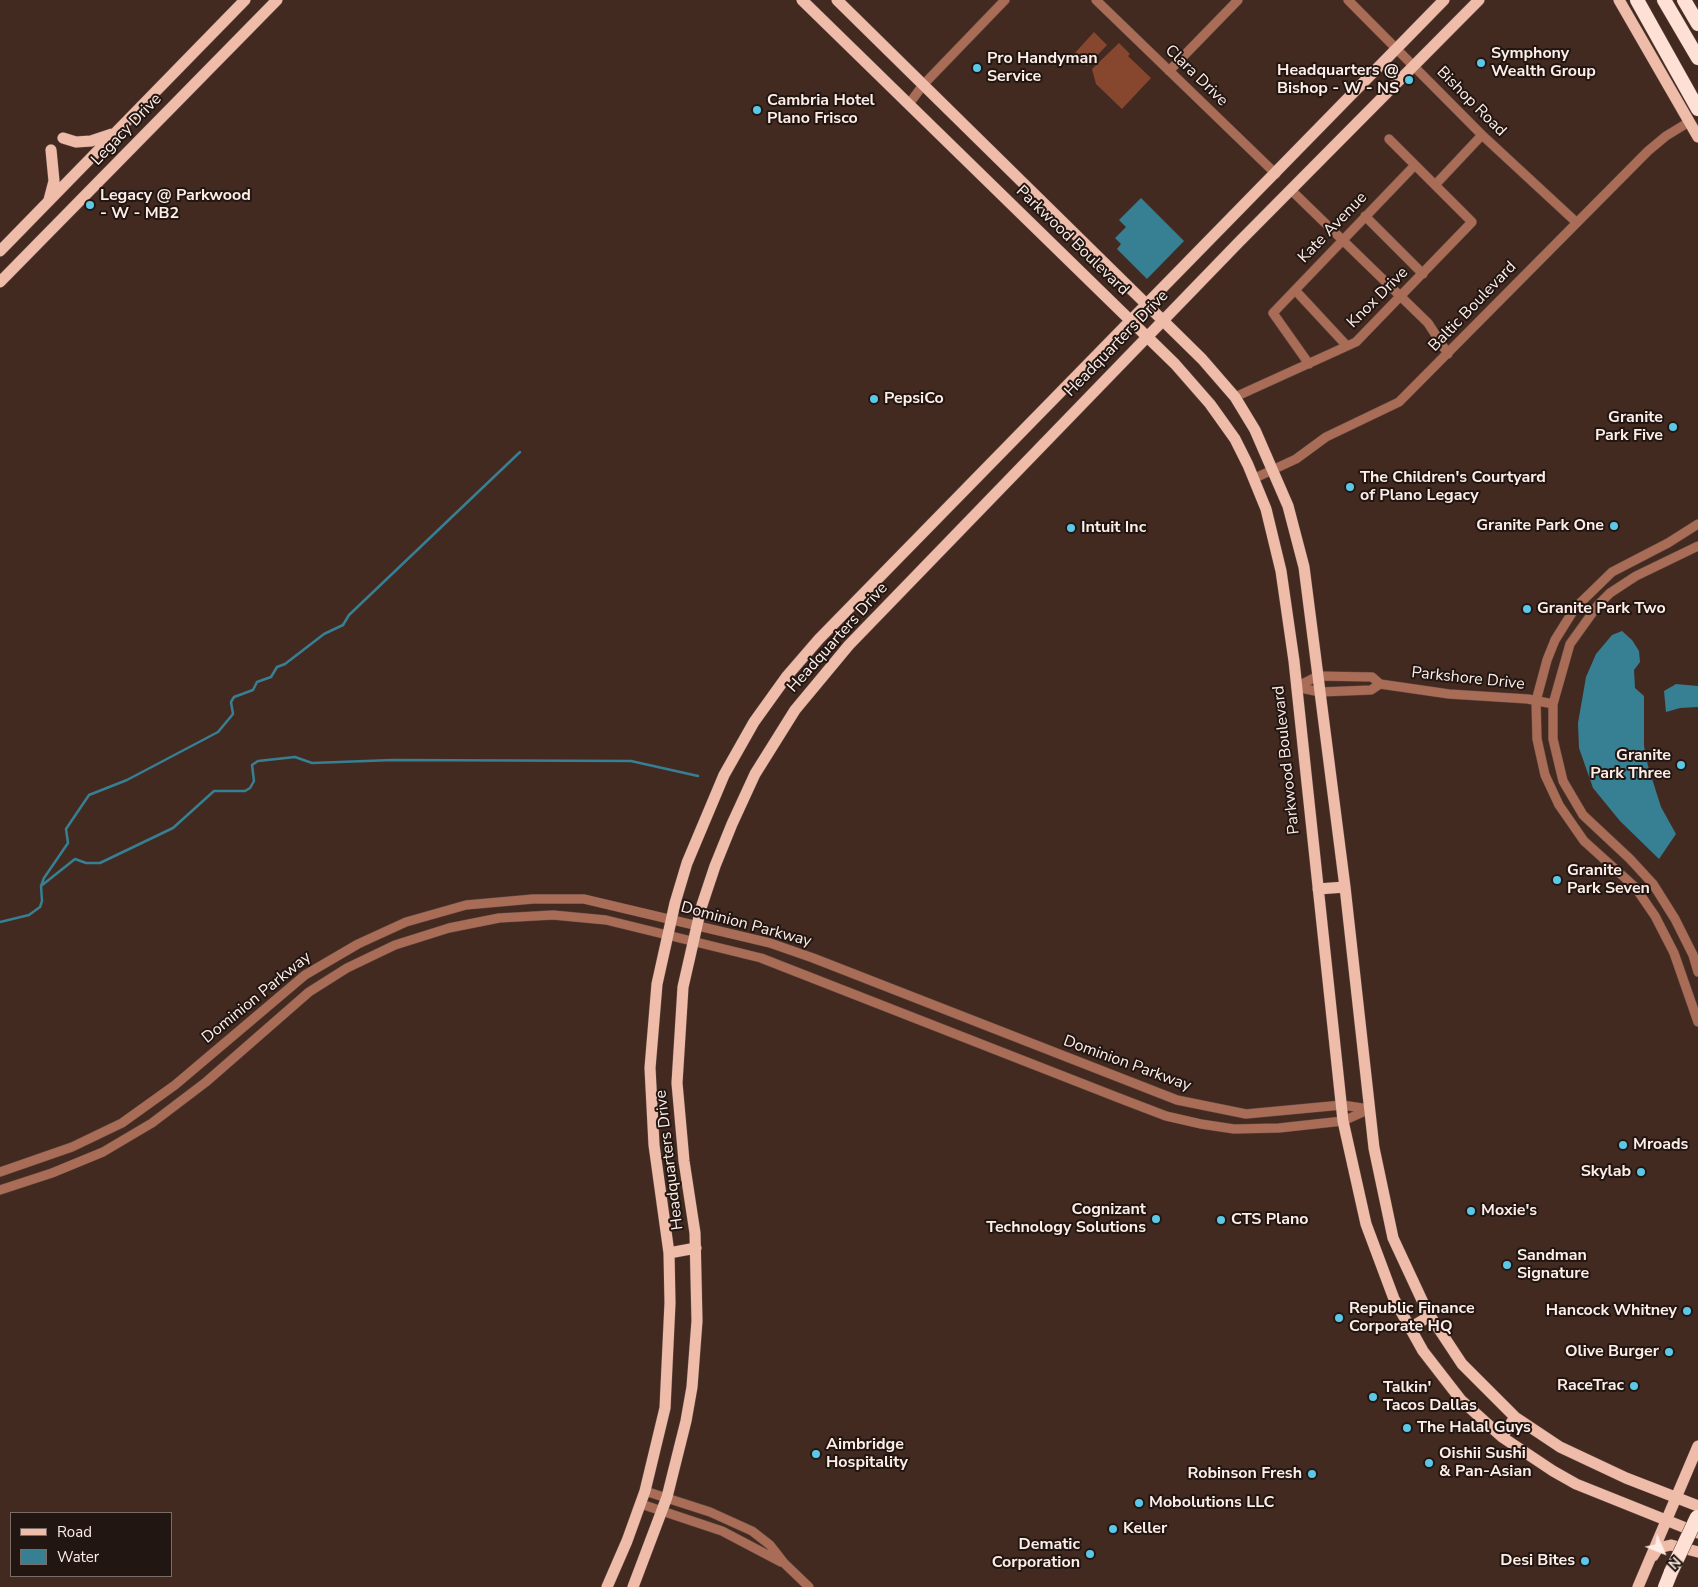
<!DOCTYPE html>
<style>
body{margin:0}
#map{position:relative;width:1698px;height:1587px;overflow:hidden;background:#432a21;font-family:"Nunito Sans",sans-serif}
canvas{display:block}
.legend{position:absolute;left:10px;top:1512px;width:162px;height:65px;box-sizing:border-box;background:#211612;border:1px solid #7a6c67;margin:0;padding:6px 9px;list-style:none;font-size:15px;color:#ffeee7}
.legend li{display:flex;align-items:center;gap:10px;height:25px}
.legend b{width:25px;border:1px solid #7a6c67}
.north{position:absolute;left:1638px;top:1527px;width:50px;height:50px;-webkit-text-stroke:4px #211612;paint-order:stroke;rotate:134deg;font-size:14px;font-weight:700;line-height:20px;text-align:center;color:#ffeee7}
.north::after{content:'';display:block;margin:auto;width:18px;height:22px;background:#ffeee7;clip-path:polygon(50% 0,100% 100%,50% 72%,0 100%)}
</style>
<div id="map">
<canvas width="1698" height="1587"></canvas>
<ul class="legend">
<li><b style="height:6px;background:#efbcaa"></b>Road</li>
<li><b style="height:14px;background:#377f93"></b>Water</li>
</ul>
<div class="north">N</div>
</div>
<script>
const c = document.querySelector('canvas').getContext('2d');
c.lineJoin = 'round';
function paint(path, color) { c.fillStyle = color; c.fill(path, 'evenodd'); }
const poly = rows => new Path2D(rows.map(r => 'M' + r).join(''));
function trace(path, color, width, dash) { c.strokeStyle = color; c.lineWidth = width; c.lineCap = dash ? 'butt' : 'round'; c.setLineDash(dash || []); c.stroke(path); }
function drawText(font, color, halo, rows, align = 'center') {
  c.font = font + ' "Nunito Sans",sans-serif'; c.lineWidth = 4; c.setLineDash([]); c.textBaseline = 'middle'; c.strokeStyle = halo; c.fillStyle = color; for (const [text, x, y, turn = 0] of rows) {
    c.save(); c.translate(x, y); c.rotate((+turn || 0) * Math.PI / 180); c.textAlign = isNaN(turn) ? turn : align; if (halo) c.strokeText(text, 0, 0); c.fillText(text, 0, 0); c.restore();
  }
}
paint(poly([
 [1094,32,1107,45,1087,66,1074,54],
 [1119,43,1130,54,1128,56,1151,78,1122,109,1096,84,1092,69]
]), '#87472f');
paint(poly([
 [1141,198,1184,241,1147,279,1117,249,1121,244,1115,238,1126,227,1119,220],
 [1622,631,1632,640,1639,651,1640,662,1634,670,1635,688,1644,696,1644,746,1648,766,1661,807,1676,834,1659,859,1620,821,1593,788,1579,748,1578,723,1586,677,1596,654,1612,635],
 [1676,684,1698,686,1698,707,1680,708,1666,712,1664,691]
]), '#377f93');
trace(poly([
 [41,886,75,859,86,863,100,863,173,828,214,791,245,791,250,788,254,781,252,765,258,761,295,757,312,763,393,760,631,761,698,776],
 [0,922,29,915,40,907,42,901,41,886,44,878,68,843,66,829,89,795,127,780,218,732,233,714,231,702,234,697,253,690,257,682,271,677,277,667,285,664,324,634,343,625,349,615,520,452]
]), '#377f93', 2.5);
const minor = poly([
 [1096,0,1276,174],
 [1348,0,1482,135,1576,222],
 [1169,71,1238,0],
 [909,104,923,85,1005,0],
 [1435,185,1482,135],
 [1291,190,1428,323,1448,354],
 [1365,216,1423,274],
 [1295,290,1347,346],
 [1309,364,1273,313,1415,165],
 [1235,397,1356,342,1472,222,1389,139],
 [1255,478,1296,459,1326,437,1399,402,1648,151,1666,136,1689,122],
 [1698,524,1668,543,1612,572,1575,608,1555,640,1547,660,1536,701,1537,739,1545,775,1559,805,1584,841,1635,887,1655,916,1674,953,1698,1022],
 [1698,546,1636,576,1610,593,1598,605,1570,644,1553,704,1553,739,1563,781,1583,815,1630,859,1653,884,1675,919,1693,955,1698,972],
 [1296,687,1318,676,1372,677,1380,684,1449,694,1528,699,1553,704],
 [1296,687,1320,692,1371,690,1380,684],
 [0,1172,72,1147,122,1123,175,1085,305,975,358,944,406,922,466,905,533,899,584,899,770,943,813,958,1177,1100,1246,1114,1342,1105,1369,1109],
 [0,1190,52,1173,103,1152,152,1123,206,1082,309,992,347,968,395,945,449,928,499,918,553,915,606,920,761,958,1119,1098,1166,1116,1201,1124,1234,1129,1279,1128,1343,1121,1370,1109],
 [645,1491,710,1512,752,1531,770,1545,784,1563,809,1587],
 [641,1504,722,1531,781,1562]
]);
const major = poly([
 [802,0,1175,364,1210,404,1235,439,1248,465,1266,509,1281,571,1294,661,1343,1121,1366,1224,1394,1299,1423,1351,1461,1400,1502,1437,1553,1471,1576,1484,1698,1533],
 [837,0,1202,359,1235,397,1255,430,1288,506,1304,567,1345,887,1374,1148,1393,1238,1427,1311,1462,1364,1515,1417,1560,1447,1626,1478,1698,1506],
 [1619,0,1698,137],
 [63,138,76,142,91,141,112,134],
 [49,200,54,181,51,150],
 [0,251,245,0],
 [0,282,277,0],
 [1318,889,1345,887],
 [669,1253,696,1248],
 [1410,1328,1430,1316],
 [1502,1437,1515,1417],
 [1653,1556,1658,1548,1671,1545,1698,1552],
 [607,1587,627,1541,645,1491,665,1408,670,1303,669,1253,654,1145,650,1068,657,984,675,903,687,863,724,775,754,722,787,676,819,639,1444,0],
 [633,1587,667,1497,686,1421,692,1387,697,1321,695,1233,684,1161,677,1083,683,987,701,908,715,866,732,824,755,774,795,710,849,645,1240,241,1479,0],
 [1638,1587,1698,1446]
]);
const highway = poly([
 [1637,0,1698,109],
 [1664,0,1698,58],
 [1684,0,1698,24],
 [1665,1587,1671,1572]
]);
trace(minor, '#614941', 10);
trace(major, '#614941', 12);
trace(highway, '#614941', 15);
trace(minor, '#a96c56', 9);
trace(major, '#efbcaa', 11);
trace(highway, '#ffe0d5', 14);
const highwayBridge = poly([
 [1671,1572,1697,1517]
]);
trace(highwayBridge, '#614941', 15, []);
trace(highwayBridge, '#ffe0d5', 14);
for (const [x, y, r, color] of [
 [1481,63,5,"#5ac8e6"],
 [977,68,5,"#5ac8e6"],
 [1409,80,5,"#5ac8e6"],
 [757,110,5,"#5ac8e6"],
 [90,205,5,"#5ac8e6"],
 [874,399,5,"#5ac8e6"],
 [1673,427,5,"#5ac8e6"],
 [1350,487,5,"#5ac8e6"],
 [1614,526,5,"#5ac8e6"],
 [1071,528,5,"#5ac8e6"],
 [1527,609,5,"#5ac8e6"],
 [1681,765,5,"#5ac8e6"],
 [1557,880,5,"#5ac8e6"],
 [1623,1145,5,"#5ac8e6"],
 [1641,1172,5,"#5ac8e6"],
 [1471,1211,5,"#5ac8e6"],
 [1156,1219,5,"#5ac8e6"],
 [1221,1220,5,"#5ac8e6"],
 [1507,1265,5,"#5ac8e6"],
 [1687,1311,5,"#5ac8e6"],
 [1339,1318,5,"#5ac8e6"],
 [1669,1352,5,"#5ac8e6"],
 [1634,1386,5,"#5ac8e6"],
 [1373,1397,5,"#5ac8e6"],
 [1407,1428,5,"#5ac8e6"],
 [816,1454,5,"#5ac8e6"],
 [1429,1463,5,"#5ac8e6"],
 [1312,1474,5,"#5ac8e6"],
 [1139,1503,5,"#5ac8e6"],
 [1113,1529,5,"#5ac8e6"],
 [1090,1554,5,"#5ac8e6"],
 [1585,1561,5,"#5ac8e6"]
]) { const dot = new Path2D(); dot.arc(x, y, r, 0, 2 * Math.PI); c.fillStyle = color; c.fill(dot); trace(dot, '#211612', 2); }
drawText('bold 16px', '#ffeee7', '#211612', [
 ["Symphony",1491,54],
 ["Wealth Group",1491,72],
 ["Pro Handyman",987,59],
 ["Service",987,77],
 ["Headquarters @",1399,71,"right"],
 ["Bishop - W - NS",1399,89,"right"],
 ["Cambria Hotel",767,101],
 ["Plano Frisco",767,119],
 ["Legacy @ Parkwood",100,196],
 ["- W - MB2",100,214],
 ["PepsiCo",884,399],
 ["Granite",1663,418,"right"],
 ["Park Five",1663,436,"right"],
 ["The Children's Courtyard",1360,478],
 ["of Plano Legacy",1360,496],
 ["Granite Park One",1604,526,"right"],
 ["Intuit Inc",1081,528],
 ["Granite Park Two",1537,609],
 ["Granite",1671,756,"right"],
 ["Park Three",1671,774,"right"],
 ["Granite",1567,871],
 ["Park Seven",1567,889],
 ["Mroads",1633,1145],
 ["Skylab",1631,1172,"right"],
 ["Cognizant",1146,1210,"right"],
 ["Technology Solutions",1146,1228,"right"],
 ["Moxie's",1481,1211],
 ["CTS Plano",1231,1220],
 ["Sandman",1517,1256],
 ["Signature",1517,1274],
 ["Republic Finance",1349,1309],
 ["Corporate HQ",1349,1327],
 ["Hancock Whitney",1677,1311,"right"],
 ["Olive Burger",1659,1352,"right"],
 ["RaceTrac",1624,1386,"right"],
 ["Talkin'",1383,1388],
 ["Tacos Dallas",1383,1406],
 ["The Halal Guys",1417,1428],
 ["Aimbridge",826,1445],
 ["Hospitality",826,1463],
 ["Oishii Sushi",1439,1454],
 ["& Pan-Asian",1439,1472],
 ["Robinson Fresh",1302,1474,"right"],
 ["Mobolutions LLC",1149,1503],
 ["Keller",1123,1529],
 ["Dematic",1080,1545,"right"],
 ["Corporation",1080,1563,"right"],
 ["Desi Bites",1575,1561,"right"]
], 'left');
drawText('16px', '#ffeee7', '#211612', [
 ["Clara Drive",1196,76,44],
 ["Bishop Road",1471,102,45],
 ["Legacy Drive",127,130,-46],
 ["Kate Avenue",1333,228,-46],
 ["Parkwood Boulevard",1072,241,44],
 ["Knox Drive",1378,298,-45],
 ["Baltic Boulevard",1473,307,-46],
 ["Headquarters Drive",1117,344,-46],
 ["Headquarters Drive",838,638,-48],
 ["Parkshore Drive",1468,679,6],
 ["Parkwood Boulevard",1287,760,-96],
 ["Dominion Parkway",746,925,15],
 ["Dominion Parkway",257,998,-39],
 ["Dominion Parkway",1127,1064,20],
 ["Headquarters Drive",670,1160,-97]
]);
</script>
